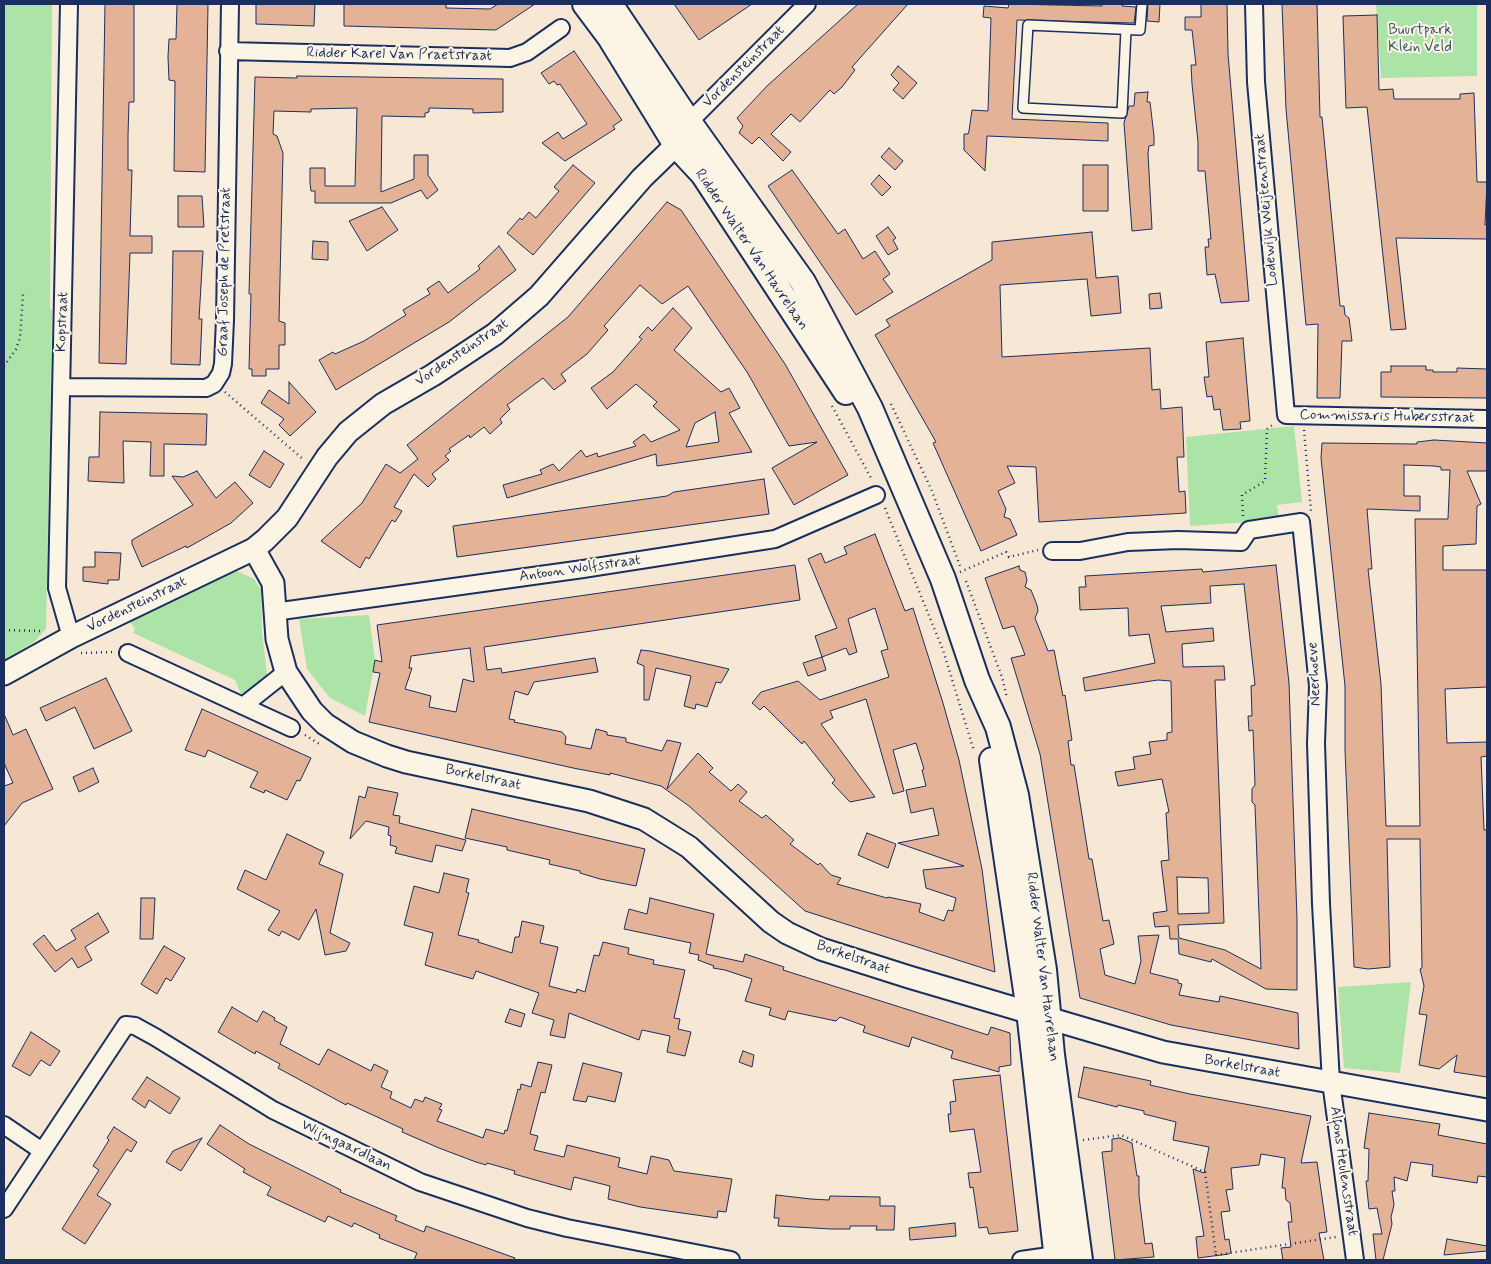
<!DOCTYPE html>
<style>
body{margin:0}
#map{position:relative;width:1491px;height:1264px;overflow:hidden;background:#f7e8d5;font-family:Mynerve,sans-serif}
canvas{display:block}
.frame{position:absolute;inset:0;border:5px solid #1b2f5e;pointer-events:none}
</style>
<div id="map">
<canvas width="1491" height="1264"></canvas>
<div class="frame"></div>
</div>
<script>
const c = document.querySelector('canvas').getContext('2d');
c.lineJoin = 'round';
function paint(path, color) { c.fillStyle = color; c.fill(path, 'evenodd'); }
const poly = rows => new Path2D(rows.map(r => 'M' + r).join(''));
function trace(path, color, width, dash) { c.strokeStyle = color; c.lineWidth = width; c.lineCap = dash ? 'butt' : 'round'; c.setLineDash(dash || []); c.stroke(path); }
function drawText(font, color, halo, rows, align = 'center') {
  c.font = font + ' Mynerve,sans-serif'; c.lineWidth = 4; c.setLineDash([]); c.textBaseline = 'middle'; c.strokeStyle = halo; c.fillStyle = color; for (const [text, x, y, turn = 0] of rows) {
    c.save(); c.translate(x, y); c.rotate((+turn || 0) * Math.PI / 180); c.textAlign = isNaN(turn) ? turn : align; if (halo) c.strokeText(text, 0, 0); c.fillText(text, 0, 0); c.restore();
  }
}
paint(poly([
 [4,4,52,4,50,309,52,310,46,629,34,642,4,660],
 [1376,4,1477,4,1477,76,1381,78],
 [1294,426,1302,502,1277,505,1279,520,1190,526,1186,437],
 [237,571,254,579,261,590,262,632,267,675,257,687,241,694,235,680,133,633,135,629,130,622],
 [369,615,375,660,365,716,330,698,307,669,299,619],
 [1411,982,1400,1073,1344,1068,1338,987]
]), '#ace3a7');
const building = poly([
 [105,4,134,4,134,102,129,102,128,136,128,170,132,170,130,236,152,236,152,253,130,253,126,364,99,363,105,4],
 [177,4,208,4,205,172,174,171,175,81,169,80,168,57,169,39,176,39,177,4],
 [256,4,315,4,314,26,256,24,256,4],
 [344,4,446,4,446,8,490,9,498,4,535,4,496,30,344,26,344,4],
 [674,4,752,4,699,40,674,4],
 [858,4,908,4,852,67,855,70,842,87,834,94,830,90,800,122,791,114,771,134,791,152,783,161,759,137,752,144,739,133,743,126,737,118,767,86,858,4],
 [1009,4,1102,6,1102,4,1122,4,1122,6,1136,7,1134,23,1017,20,1012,119,1108,123,1108,141,987,136,985,171,964,150,964,134,968,134,969,131,972,110,988,111,991,18,983,17,984,6,1008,8,1009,4],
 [1148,4,1160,4,1159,22,1147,21,1148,4],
 [1201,4,1227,4,1228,54,1249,301,1221,303,1215,274,1207,275,1205,247,1209,247,1208,239,1211,239,1205,171,1198,171,1198,142,1192,84,1191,65,1196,65,1192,30,1185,30,1185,17,1201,17,1201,4],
 [1282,4,1317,4,1320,117,1322,117,1340,306,1344,306,1345,315,1349,318,1352,341,1342,341,1340,398,1317,398,1318,324,1306,325,1286,109,1282,4],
 [1377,15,1379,90,1393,89,1394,99,1460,99,1460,94,1474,93,1477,182,1487,182,1485,225,1487,225,1487,239,1396,238,1406,329,1391,330,1367,107,1346,108,1343,16,1377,15],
 [574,51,622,120,613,126,615,129,565,161,542,143,558,132,563,139,587,124,560,84,557,85,554,81,549,84,541,73,574,51],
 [898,66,917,83,903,99,893,90,899,83,891,75,898,66],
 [297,76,503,79,503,112,473,113,473,109,429,108,429,112,425,113,425,117,382,116,381,192,414,179,414,155,428,155,428,175,438,190,427,199,421,190,391,203,315,203,315,191,311,191,310,183,310,168,325,168,325,186,355,186,357,108,311,109,311,112,274,111,273,134,277,136,283,153,279,321,285,323,285,345,279,345,279,369,266,369,266,376,252,376,252,369,249,369,251,294,249,294,255,77,297,78,297,76],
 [1148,92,1147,102,1150,102,1154,136,1154,145,1149,146,1148,153,1152,229,1132,231,1124,123,1129,106,1134,106,1135,93,1148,92],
 [889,148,903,161,895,170,881,157,889,148],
 [573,165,595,183,533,255,507,233,520,218,522,220,529,212,536,218,559,191,554,187,573,165],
 [1083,165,1108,165,1108,211,1083,211,1083,165],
 [792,170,838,234,845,229,863,259,875,251,890,274,883,279,893,292,856,315,768,186,792,170],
 [879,175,891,187,882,196,871,184,879,175],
 [178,196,202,196,204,227,178,227,178,196],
 [667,202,681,210,785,364,848,475,794,505,772,468,817,442,789,446,747,372,688,286,662,304,640,285,604,326,608,330,587,354,561,374,566,381,554,390,543,378,507,405,510,409,500,419,502,423,490,434,484,427,470,438,469,435,449,449,451,451,445,456,449,460,432,474,436,479,428,487,414,474,394,507,402,511,395,522,392,520,369,559,366,557,360,568,321,541,362,503,386,464,400,473,418,459,407,445,568,317,667,202],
 [382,207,398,230,367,251,349,221,382,207],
 [888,227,896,238,893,240,898,249,888,255,876,236,888,227],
 [1092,232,1096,278,1118,276,1121,313,1091,316,1087,279,1000,285,1002,357,1150,348,1152,390,1160,389,1161,409,1182,407,1184,457,1177,457,1179,492,1185,491,1186,513,1039,522,1036,467,1007,466,1015,483,998,491,1006,509,1004,517,1010,519,1017,535,981,551,933,443,936,442,875,335,890,326,886,320,992,260,992,242,1092,232],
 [313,241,328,242,328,260,312,259,313,241],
 [499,246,516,270,449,322,336,390,319,360,333,352,335,354,364,341,406,315,403,310,430,294,427,289,439,281,448,293,480,269,478,266,499,246],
 [173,251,203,251,199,319,202,319,200,365,171,364,173,251],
 [1160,293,1162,308,1150,309,1149,294,1160,293],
 [673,308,692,328,674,350,721,392,729,388,740,408,729,413,752,452,657,466,656,454,507,498,503,485,542,474,540,470,553,464,559,471,581,450,586,457,597,453,598,457,636,446,633,442,644,434,651,442,680,430,653,406,657,402,636,384,607,409,591,388,613,372,642,339,639,337,648,327,652,331,673,308],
 [715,412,719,442,686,447,695,423,715,412],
 [1243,338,1250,421,1240,422,1241,429,1223,430,1220,409,1214,410,1212,396,1207,397,1204,377,1209,377,1206,342,1243,338],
 [1391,366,1426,366,1426,370,1433,370,1433,372,1457,372,1457,368,1487,369,1487,398,1381,397,1381,372,1391,372,1391,366],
 [289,382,316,412,290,436,279,425,284,419,261,403,269,390,289,404,289,382],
 [100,412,207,414,206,445,164,444,164,476,150,476,151,442,123,441,124,483,88,481,89,457,99,457,100,412],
 [1434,440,1487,443,1487,471,1467,471,1481,504,1477,506,1476,544,1443,546,1443,570,1487,570,1487,687,1445,689,1447,743,1487,742,1487,756,1481,757,1484,830,1487,830,1487,1077,1454,1072,1457,1055,1439,1069,1419,1065,1427,1015,1419,1014,1424,986,1420,969,1422,968,1420,839,1387,839,1390,967,1368,969,1354,967,1345,750,1345,686,1321,458,1322,443,1417,444,1417,442,1434,440],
 [1404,465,1434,466,1441,467,1441,470,1450,470,1448,519,1415,519,1420,826,1386,826,1381,684,1368,569,1372,569,1367,509,1420,511,1420,496,1404,496,1404,465],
 [264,451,284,464,270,488,249,475,264,451],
 [197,471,216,498,235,482,253,503,231,523,187,548,186,546,142,567,132,544,132,540,193,505,172,476,183,477,197,471],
 [764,479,769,514,457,557,453,526,667,496,674,492,764,479],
 [875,534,905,611,913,608,943,703,959,760,982,869,995,972,805,911,689,806,661,786,610,773,610,775,573,768,369,722,380,673,373,672,375,660,382,662,377,625,795,565,800,600,484,647,487,670,501,668,502,673,595,658,598,672,534,682,528,695,515,691,509,719,515,720,514,722,562,732,566,737,565,744,591,749,596,729,607,732,607,735,626,738,626,742,662,751,667,740,681,743,667,789,698,753,713,768,709,772,731,791,738,784,747,792,739,801,762,818,766,815,794,840,790,844,818,865,820,863,831,875,841,878,837,884,887,898,888,897,921,904,919,912,944,921,948,910,953,911,956,898,926,888,923,870,964,866,898,843,939,835,933,808,911,813,906,790,926,786,922,770,924,769,916,743,893,750,904,791,893,794,866,699,830,711,833,718,821,724,875,797,850,802,832,783,835,780,804,741,802,744,764,706,760,710,752,703,761,692,798,681,820,700,889,677,881,651,888,649,875,608,848,619,857,652,849,655,846,648,822,657,815,636,837,628,808,559,821,553,825,563,847,554,844,547,875,534],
 [470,648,474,682,463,679,456,712,429,707,431,696,405,689,412,668,409,668,411,656,470,648],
 [95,552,121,553,119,580,108,580,108,584,83,581,83,567,95,567,95,552],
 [1276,565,1289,683,1297,919,1297,990,1266,989,1212,959,1211,962,1179,954,1178,939,1170,939,1169,926,1155,927,1153,913,1167,911,1161,861,1169,860,1166,813,1169,812,1162,779,1118,786,1115,772,1135,769,1133,757,1151,754,1149,742,1167,740,1167,733,1172,732,1171,681,1158,680,1085,691,1083,678,1155,663,1149,634,1129,636,1128,608,1080,610,1079,587,1086,587,1085,576,1202,569,1203,572,1276,565],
 [1244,584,1255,685,1251,686,1252,716,1248,716,1249,731,1253,730,1255,785,1252,789,1252,802,1255,805,1261,969,1225,950,1179,938,1178,925,1224,923,1215,680,1225,680,1224,666,1183,667,1182,644,1214,641,1213,628,1166,632,1161,606,1211,603,1210,586,1244,584],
 [1177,877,1208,878,1209,913,1178,914,1177,877],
 [1019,566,1020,570,1025,572,1027,580,1025,587,1031,590,1037,605,1038,611,1035,618,1048,651,1054,650,1063,696,1065,695,1072,740,1068,741,1071,765,1074,765,1089,859,1092,859,1103,921,1109,920,1114,944,1100,949,1105,975,1135,984,1141,961,1138,936,1159,935,1150,973,1178,980,1178,983,1182,984,1179,995,1219,1002,1220,996,1298,1013,1299,1049,1171,1025,1080,998,1040,754,1011,658,1025,655,1014,626,1003,629,985,578,1019,566],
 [641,650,650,651,729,669,721,683,716,682,707,707,696,704,695,709,684,706,691,676,656,668,649,700,644,700,644,666,637,663,641,650],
 [822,657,826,670,808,676,803,663,822,657],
 [106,678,132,731,94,749,75,707,46,721,40,708,106,678],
 [202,709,311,758,300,781,297,780,287,800,265,790,264,793,250,787,258,772,208,750,205,757,185,750,202,709],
 [4,714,13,735,26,729,53,789,22,803,4,826,4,786,13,783,4,763,4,714],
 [93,768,99,782,79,792,73,777,93,768],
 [368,787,398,793,393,815,400,816,399,823,466,840,462,851,436,845,432,862,395,853,397,847,390,845,391,836,388,835,389,827,366,821,350,839,359,796,365,798,368,787],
 [472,809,645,849,636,886,600,879,580,873,580,871,549,864,550,860,507,850,507,847,465,838,472,809],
 [867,833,896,844,888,868,858,855,867,833],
 [287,834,324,852,319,864,343,874,330,933,350,943,346,951,325,955,316,909,299,940,282,931,279,936,268,930,280,911,237,889,245,870,266,880,287,834],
 [444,873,469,879,466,892,469,893,458,935,479,940,478,942,512,953,515,937,519,937,522,921,544,926,540,943,558,947,549,986,576,993,577,989,585,992,594,955,599,956,603,942,629,948,628,954,654,960,653,964,685,970,674,1018,680,1019,678,1029,691,1032,685,1056,667,1052,670,1036,642,1030,639,1040,569,1013,565,1038,550,1035,554,1020,532,1013,539,993,476,971,473,979,425,965,433,933,404,925,414,886,439,893,444,873],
 [141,898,155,898,153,939,140,939,141,898],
 [650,898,714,914,706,954,743,962,745,954,784,967,783,970,988,1035,991,1027,1010,1033,1011,1065,999,1067,999,1072,951,1058,953,1051,912,1037,909,1047,863,1032,865,1026,840,1017,836,1021,788,1011,785,1020,769,1015,771,1008,745,1001,752,979,725,970,713,968,714,966,698,960,699,955,689,953,691,943,624,929,629,909,647,914,650,898],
 [98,913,109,932,85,947,92,960,78,968,72,958,55,972,33,944,44,935,56,951,76,939,71,930,98,913],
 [164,946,185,958,171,981,166,978,157,994,141,984,164,946],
 [232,1007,257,1022,263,1011,275,1018,274,1020,287,1027,280,1044,319,1065,328,1049,371,1071,374,1064,388,1071,381,1087,392,1092,390,1098,411,1108,415,1099,423,1102,425,1097,442,1104,439,1109,442,1110,437,1121,483,1138,486,1129,504,1134,505,1130,507,1131,518,1089,520,1090,521,1084,531,1087,538,1062,552,1065,545,1093,541,1092,530,1134,538,1136,534,1150,564,1157,567,1145,620,1158,618,1167,647,1174,651,1156,669,1160,674,1171,732,1179,726,1212,718,1211,717,1218,640,1207,608,1199,610,1186,574,1177,571,1190,514,1174,515,1171,487,1163,486,1165,476,1162,439,1148,402,1132,403,1129,347,1103,346,1105,278,1068,280,1064,256,1051,255,1054,218,1032,232,1007],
 [510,1009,525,1014,521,1027,505,1022,510,1009],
 [31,1032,60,1051,50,1066,41,1060,30,1076,12,1066,31,1032],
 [743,1051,754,1055,752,1067,739,1062,743,1051],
 [583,1063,622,1073,615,1102,588,1096,586,1102,573,1100,583,1063],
 [1084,1067,1151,1081,1150,1085,1190,1094,1311,1116,1301,1163,1317,1162,1327,1232,1319,1233,1324,1260,1283,1260,1281,1248,1291,1247,1288,1222,1292,1222,1290,1203,1286,1200,1285,1188,1282,1188,1285,1158,1261,1154,1259,1165,1231,1168,1233,1189,1226,1190,1230,1211,1221,1212,1225,1240,1229,1239,1231,1252,1229,1254,1198,1258,1196,1237,1204,1236,1193,1169,1204,1173,1209,1147,1173,1140,1176,1122,1144,1114,1144,1111,1118,1105,1117,1107,1078,1097,1084,1067],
 [1000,1075,1018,1231,989,1234,987,1227,979,1228,973,1187,970,1188,968,1173,981,1172,974,1129,950,1132,948,1114,951,1114,950,1102,956,1101,953,1080,1000,1075],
 [147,1077,180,1098,170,1114,149,1100,145,1108,132,1099,147,1077],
 [1369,1113,1440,1124,1438,1135,1487,1144,1487,1177,1478,1176,1477,1183,1432,1176,1433,1165,1411,1162,1407,1181,1394,1177,1395,1191,1392,1191,1394,1205,1391,1217,1392,1224,1383,1260,1376,1260,1373,1234,1382,1234,1377,1208,1369,1209,1366,1181,1368,1181,1369,1149,1364,1148,1369,1113],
 [220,1125,249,1144,341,1190,340,1192,397,1216,395,1220,424,1232,426,1226,515,1258,514,1260,414,1260,417,1253,379,1238,380,1235,354,1223,352,1227,328,1216,325,1222,282,1202,267,1195,271,1187,243,1172,245,1169,207,1144,220,1125],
 [114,1127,137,1142,131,1152,127,1149,97,1195,111,1204,85,1244,62,1229,99,1170,93,1166,109,1140,107,1138,114,1127],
 [202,1138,181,1171,166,1162,173,1151,202,1138],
 [1120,1138,1132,1143,1137,1176,1139,1176,1139,1196,1145,1244,1152,1243,1154,1257,1115,1260,1102,1152,1112,1151,1112,1139,1120,1138],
 [776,1195,811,1199,829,1200,830,1196,880,1197,880,1206,895,1206,894,1230,876,1230,877,1226,850,1226,850,1229,831,1229,778,1226,779,1218,774,1218,776,1195],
 [955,1223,956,1236,910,1240,909,1228,955,1223],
 [1447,1239,1487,1246,1487,1251,1444,1255,1447,1239]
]);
paint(building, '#e4b296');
trace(building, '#1b2f5e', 1);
const service = poly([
 [1126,30,1122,113,1023,108,1028,25,1140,30,1142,4]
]);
const minor = poly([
 [69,4,57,588,71,637],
 [1254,4,1256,82,1286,415,1487,419],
 [228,51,510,58,527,52,561,28],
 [689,122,807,4],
 [61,387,206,388,214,384,221,373,223,364,225,320,230,4],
 [1052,551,1080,551,1128,542,1178,540,1241,542,1249,530,1301,522,1318,686,1316,743,1321,904,1331,1082,1355,1260],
 [274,612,583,569,775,539,876,495],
 [128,653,291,728],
 [243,706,286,672],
 [4,1125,42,1151],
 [4,1209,126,1025,135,1026,155,1037,273,1110,420,1182,527,1218,567,1228,731,1260],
 [1021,1260,1056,1255]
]);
const tertiary = poly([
 [254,549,273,583,277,639,286,672,312,711,325,724,353,742,387,756,406,762,589,801,644,819,689,847,771,922,787,933,821,949,909,977,1163,1052,1487,1110],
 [4,674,71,637,254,549,265,540,287,518,327,457,348,432,383,404,433,375,495,334,539,296,642,178,676,145,684,130]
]);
const secondary = poly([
 [585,4,609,36,676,145,703,174,846,392],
 [610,4,689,122,803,282,870,408,943,579,977,680,998,727,1016,795,1044,970,1052,1055,1080,1260],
 [992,760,1029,1011,1057,1260]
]);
trace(service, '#1b2f5e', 12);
trace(minor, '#1b2f5e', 20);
trace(tertiary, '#1b2f5e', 25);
trace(secondary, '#1b2f5e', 28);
trace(poly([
 [4,366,16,349,20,338,23,294],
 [225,392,304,460],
 [891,404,932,491,960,566],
 [832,406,872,480],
 [1304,430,1311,511],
 [885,508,943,650,974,751],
 [1243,516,1242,495,1265,481,1267,429,1275,423],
 [960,572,1006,552,1009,557,1038,550],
 [966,581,1002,677,1007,698],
 [4,630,43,631],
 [81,653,112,652],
 [305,735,321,745],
 [1083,1140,1121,1135,1205,1172,1216,1255],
 [1217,1260,1216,1255,1336,1237]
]), '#1b2f5e', 2.5, [1, 4]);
trace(service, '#fcf5e5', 9);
trace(minor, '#fcf5e5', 16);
trace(tertiary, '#fcf5e5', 21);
trace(secondary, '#fcf5e5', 24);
drawText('15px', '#38536d', '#fcf5e5', [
 ["Buurtpark",1420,31],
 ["Klein Veld",1420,48]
]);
drawText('15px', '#1b2f5e', '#fcf5e5', [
 ["Ridder Karel Van Praetstraat",399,55,1],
 ["Vordensteinstraat",744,67,-45],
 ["Lodewijk Weijtenstraat",1267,210,-95],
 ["Ridder Walter Van Havrelaan",751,250,56],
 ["Graaf Joseph de Pretstraat",225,272,-89],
 ["Kopstraat",63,322,-88],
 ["Vordensteinstraat",462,353,-34],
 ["Commissaris Hubersstraat",1387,417,1],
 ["Antoon Wolfsstraat",580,569,-8],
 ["Vordensteinstraat",137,605,-26],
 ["Neerhoeve",1315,674,-93],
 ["Borkelstraat",483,778,12],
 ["Borkelstraat",853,958,19],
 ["Ridder Walter Van Havrelaan",1042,967,83],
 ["Borkelstraat",1242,1067,10],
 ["Wijngaardlaan",346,1146,26],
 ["Alfons Heulensstraat",1343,1171,82]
]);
</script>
